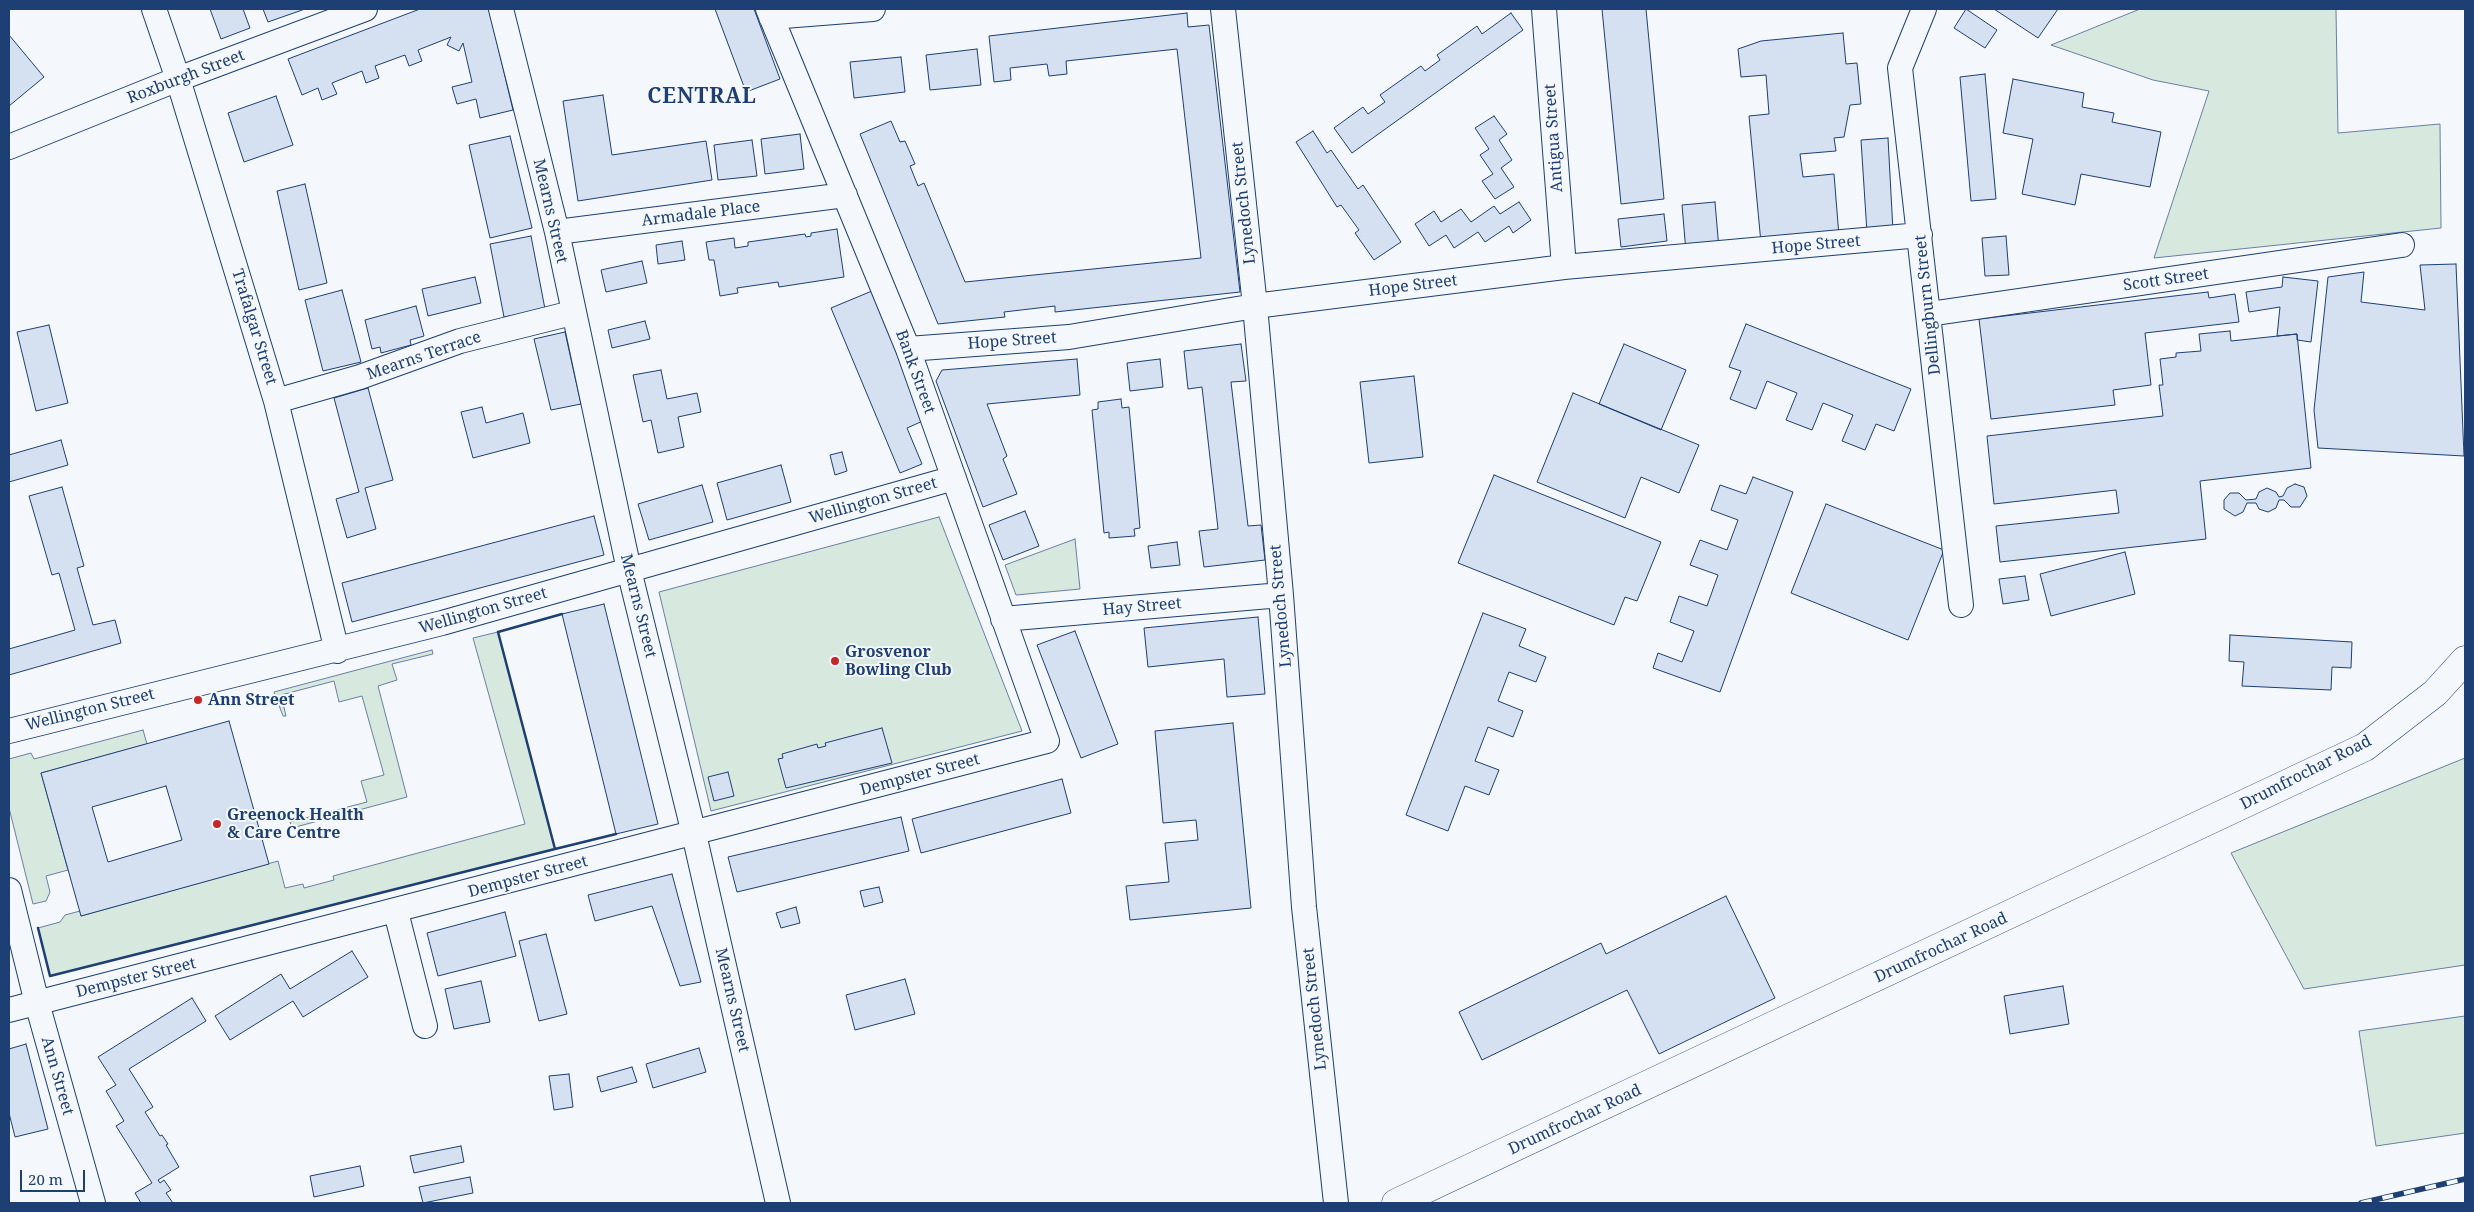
<!DOCTYPE html>
<style>
body{margin:0}
#map{position:relative;width:2474px;height:1212px;overflow:hidden;background:#f4f7fb;font-family:"Noto Serif",serif}
canvas{display:block}
.frame{position:absolute;inset:0;border:10px solid #1d3f73;pointer-events:none}
.scale{position:absolute;left:20px;top:1170px;width:65px;height:22px;box-sizing:border-box;border:2px solid #1d3f73;border-top:0;padding-left:6px;font-size:15px;line-height:18px;white-space:nowrap;color:#1d3f73;-webkit-text-stroke:4px #f4f7fb;paint-order:stroke}
</style>
<div id="map">
<canvas width="2474" height="1212"></canvas>
<div class="frame"></div>
<div class="scale">20 m</div>
</div>
<script>
const c = document.querySelector('canvas').getContext('2d');
c.lineJoin = 'round';
function paint(path, color) { c.fillStyle = color; c.fill(path, 'evenodd'); }
const poly = rows => new Path2D(rows.map(r => 'M' + r).join(''));
function trace(path, color, width, dash) { c.strokeStyle = color; c.lineWidth = width; c.lineCap = dash ? 'butt' : 'round'; c.setLineDash(dash || []); c.stroke(path); }
function drawText(font, color, halo, rows, align = 'center') {
  c.font = font + ' "Noto Serif",serif'; c.lineWidth = 4; c.setLineDash([]); c.textBaseline = 'middle'; c.strokeStyle = halo; c.fillStyle = color; for (const [text, x, y, turn = 0] of rows) {
    c.save(); c.translate(x, y); c.rotate((+turn || 0) * Math.PI / 180); c.textAlign = isNaN(turn) ? turn : align; if (halo) c.strokeText(text, 0, 0); c.fillText(text, 0, 0); c.restore();
  }
}
const green = poly([
 [2140,9,2336,9,2338,133,2440,124,2441,228,2154,258,2209,91,2153,80,2051,45,2140,9],
 [939,517,1022,731,711,811,659,592,939,517],
 [1075,539,1080,589,1016,595,1005,565,1075,539],
 [498,632,555,849,50,976,38,928,60,922,65,915,80,911,81,916,278,861,285,888,303,884,304,888,334,880,333,876,525,824,473,638,498,632],
 [432,650,433,654,392,664,397,680,378,686,407,797,292,828,290,822,367,802,361,781,384,775,362,696,339,702,334,681,281,695,286,716,283,716,274,692,432,650],
 [143,730,147,744,41,773,68,870,46,876,50,892,46,901,33,904,9,808,9,759,31,753,34,759,143,730],
 [2465,758,2465,965,2304,989,2231,853,2465,758],
 [2465,1016,2465,1133,2376,1146,2359,1031,2465,1016]
]);
paint(green, '#d7e8df');
trace(green, '#687fa3', 1);
const building = poly([
 [210,9,243,9,250,28,221,39,210,9],
 [263,9,305,9,268,22,263,9],
 [420,9,489,9,513,110,480,118,476,99,457,104,452,87,472,82,463,43,459,51,447,45,451,37,418,50,422,61,409,66,405,55,375,66,379,78,366,83,362,71,332,83,337,94,322,100,318,88,302,95,288,59,420,9],
 [715,9,754,9,780,79,746,92,715,9],
 [1602,9,1646,9,1664,199,1621,204,1602,9],
 [1966,9,1997,30,1985,48,1954,28,1966,9],
 [1994,9,2058,9,2038,38,1994,9],
 [1187,13,1188,27,1209,25,1240,292,1055,312,1055,306,1004,312,1005,317,938,324,860,134,891,121,900,142,905,141,915,164,910,166,918,186,924,183,965,282,1201,258,1177,49,1066,61,1067,74,1049,76,1047,64,1010,68,1011,80,994,82,989,36,1187,13],
 [1511,13,1523,30,1352,153,1334,128,1363,107,1368,114,1385,102,1380,95,1421,66,1425,71,1440,60,1437,55,1477,26,1482,34,1511,13],
 [1843,33,1846,64,1857,63,1861,104,1850,105,1844,137,1834,138,1836,151,1800,154,1803,177,1834,174,1839,236,1761,243,1749,116,1769,114,1766,75,1741,77,1738,49,1761,41,1843,33],
 [9,35,44,77,9,106,9,35],
 [977,49,981,85,930,90,926,55,977,49],
 [901,57,905,92,854,98,850,62,901,57],
 [1985,74,1996,199,1971,201,1960,77,1985,74],
 [2013,79,2084,93,2082,107,2114,113,2112,122,2161,132,2150,187,2081,174,2075,205,2022,194,2033,139,2003,133,2013,79],
 [603,95,612,155,706,141,712,180,578,201,563,101,603,95],
 [276,96,293,145,244,162,228,113,276,96],
 [1494,116,1507,134,1499,140,1512,160,1501,168,1514,187,1495,199,1482,181,1493,174,1480,155,1489,149,1475,128,1494,116],
 [1313,131,1327,153,1331,150,1358,189,1363,185,1401,242,1374,260,1355,233,1359,230,1341,205,1337,207,1296,142,1313,131],
 [800,134,804,169,765,174,761,139,800,134],
 [510,136,532,228,490,238,469,145,510,136],
 [1888,138,1893,231,1867,233,1861,140,1888,138],
 [752,140,757,176,718,180,714,145,752,140],
 [305,184,327,283,299,290,277,191,305,184],
 [1519,202,1531,220,1513,233,1509,226,1485,242,1478,232,1454,248,1446,235,1429,246,1415,224,1434,211,1441,222,1461,209,1471,222,1494,206,1500,214,1519,202],
 [1715,202,1719,249,1686,252,1682,205,1715,202],
 [1664,214,1667,241,1621,247,1618,219,1664,214],
 [837,229,844,277,779,287,778,282,737,288,738,293,720,296,714,260,709,260,706,242,734,238,735,248,748,246,748,242,805,234,806,237,811,236,811,233,837,229],
 [531,236,545,309,504,317,490,244,531,236],
 [2006,236,2009,275,1985,276,1982,238,2006,236],
 [682,241,685,260,658,264,656,245,682,241],
 [642,261,647,283,606,292,601,270,642,261],
 [2456,264,2464,456,2318,448,2314,410,2328,277,2364,272,2361,302,2425,310,2420,265,2456,264],
 [475,277,481,303,428,316,422,289,475,277],
 [2283,277,2318,281,2311,342,2297,340,2297,334,2277,336,2280,307,2249,312,2246,292,2282,287,2283,277],
 [342,290,361,362,323,371,305,300,342,290],
 [872,291,925,420,907,428,922,464,900,473,831,308,872,291],
 [2208,292,2209,298,2235,294,2239,322,2145,333,2151,385,2113,390,2115,405,1991,419,1979,319,2208,292],
 [416,306,424,336,410,340,411,345,381,353,380,347,372,349,365,320,416,306],
 [645,321,650,339,612,348,608,330,645,321],
 [1746,324,1911,389,1894,431,1876,424,1865,450,1842,441,1853,415,1823,403,1812,430,1786,420,1797,393,1767,381,1756,409,1730,399,1741,371,1729,367,1746,324],
 [49,325,68,403,36,411,17,332,49,325],
 [2230,331,2231,341,2297,334,2311,468,2200,481,2206,539,2000,562,1996,526,2119,513,2116,490,1994,504,1987,436,2163,416,2159,385,2163,385,2160,359,2176,357,2176,353,2201,351,2199,334,2230,331],
 [565,332,581,404,551,410,534,339,565,332],
 [1241,344,1246,381,1231,382,1248,526,1261,525,1265,560,1204,567,1199,531,1218,529,1202,387,1188,389,1184,351,1241,344],
 [1624,344,1686,370,1661,430,1599,404,1624,344],
 [1077,359,1080,395,987,404,1007,456,1003,459,1017,494,983,507,936,381,942,370,1077,359],
 [1160,359,1163,387,1130,391,1127,363,1160,359],
 [661,370,667,399,697,393,701,412,678,417,684,447,658,453,651,420,643,422,633,375,661,370],
 [1414,376,1423,457,1369,463,1360,382,1414,376],
 [368,388,393,480,365,488,376,529,347,538,336,499,359,492,334,398,368,388],
 [1573,393,1699,445,1679,493,1641,477,1625,518,1537,482,1573,393],
 [1121,399,1122,408,1129,407,1140,528,1134,529,1135,536,1109,538,1109,532,1104,533,1092,410,1098,409,1098,402,1121,399],
 [482,407,486,423,523,413,530,443,473,458,461,412,482,407],
 [61,440,68,465,9,482,9,455,61,440],
 [842,452,847,471,835,475,830,455,842,452],
 [781,465,791,502,727,520,717,483,781,465],
 [1494,475,1661,542,1637,601,1625,597,1614,625,1458,563,1494,475],
 [1753,477,1793,492,1720,692,1653,668,1658,653,1682,662,1694,631,1670,622,1679,596,1707,606,1718,575,1690,565,1700,540,1727,550,1738,520,1711,510,1720,485,1746,494,1753,477],
 [2295,484,2304,487,2307,496,2300,507,2291,507,2284,500,2279,500,2276,508,2268,512,2259,509,2256,503,2247,503,2243,512,2235,516,2224,509,2224,500,2230,493,2239,493,2246,500,2256,499,2259,492,2267,488,2276,492,2279,497,2283,496,2287,488,2295,484],
 [702,485,713,522,649,540,638,504,702,485],
 [62,487,84,566,77,568,93,625,115,620,121,643,9,675,9,649,75,630,59,573,52,575,29,496,62,487],
 [1826,504,1944,550,1908,640,1791,593,1826,504],
 [1025,511,1039,546,1003,560,989,525,1025,511],
 [594,516,604,555,352,622,342,583,594,516],
 [1177,542,1180,565,1151,568,1148,546,1177,542],
 [2125,552,2135,594,2051,616,2040,574,2125,552],
 [2025,576,2029,600,2003,604,1999,579,2025,576],
 [604,604,658,824,616,834,562,614,604,604],
 [1483,613,1526,629,1519,646,1546,657,1536,682,1509,672,1498,701,1523,711,1513,737,1488,727,1475,761,1499,770,1489,795,1465,786,1448,831,1406,815,1483,613],
 [1258,617,1265,694,1227,697,1224,659,1148,667,1144,628,1258,617],
 [1075,631,1118,744,1081,758,1037,645,1075,631],
 [2230,635,2352,642,2351,668,2332,667,2331,690,2242,686,2244,662,2229,661,2230,635],
 [229,721,269,864,81,916,41,773,229,721],
 [166,786,182,840,108,862,92,807,166,786],
 [1233,723,1251,908,1130,920,1126,886,1169,882,1165,843,1198,840,1196,820,1163,823,1155,731,1233,723],
 [882,728,892,763,786,788,778,759,783,758,782,754,817,744,818,748,826,746,825,743,882,728],
 [728,772,734,796,714,801,708,777,728,772],
 [1062,779,1071,813,921,853,912,819,1062,779],
 [901,817,909,851,737,892,728,857,901,817],
 [672,874,701,982,680,986,652,906,595,921,588,895,672,874],
 [879,887,883,902,864,907,860,891,879,887],
 [1726,896,1775,998,1659,1054,1627,990,1482,1060,1459,1012,1601,943,1606,954,1726,896],
 [796,907,800,923,781,928,776,913,796,907],
 [505,912,516,956,438,976,427,933,505,912],
 [546,934,567,1014,539,1021,519,941,546,934],
 [352,951,368,977,303,1017,293,1001,230,1040,215,1016,281,974,290,989,352,951],
 [905,979,915,1014,855,1030,846,995,905,979],
 [481,981,490,1022,454,1029,445,989,481,981],
 [2063,986,2069,1024,2010,1034,2004,996,2063,986],
 [192,998,206,1021,129,1069,153,1107,145,1112,160,1136,162,1135,168,1144,166,1145,179,1167,158,1180,160,1183,164,1180,171,1190,166,1193,173,1203,141,1203,135,1193,152,1183,116,1126,124,1121,106,1091,116,1085,98,1057,192,998],
 [26,1044,48,1129,15,1137,9,1113,9,1049,26,1044],
 [699,1048,706,1072,653,1088,646,1064,699,1048],
 [632,1067,637,1082,601,1092,597,1077,632,1067],
 [569,1074,573,1107,554,1110,549,1076,569,1074],
 [461,1146,464,1162,414,1173,410,1156,461,1146],
 [360,1166,364,1186,314,1197,310,1176,360,1166],
 [470,1177,473,1193,423,1203,419,1187,470,1177]
]);
paint(building, '#d5e0f0');
trace(building, '#1d3f73', 1);
const minor = poly([
 [154,9,178,79,276,401,337,651],
 [501,9,557,232,629,570,694,834,778,1203],
 [1223,9,1255,306,1281,595,1304,907,1336,1203],
 [1544,9,1564,267],
 [1924,9,1900,68,1961,605],
 [771,17,873,9],
 [9,147,178,79,365,9],
 [557,232,845,195],
 [1929,314,2402,245],
 [908,349,1069,337,1255,306,1564,267,1920,235],
 [276,401,360,377,460,341,572,313],
 [1003,619,1281,595],
 [9,731,442,623,954,478],
 [9,890,37,1003,93,1203],
 [396,912,425,1026],
 [9,1010,1047,741,908,349,768,9]
]);
const major = poly([
 [1396,1203,2365,747,2435,693,2465,660]
]);
trace(minor, '#1d3f73', 26);
trace(major, '#1d3f73', 29);
trace(minor, '#f4f7fb', 24);
trace(major, '#f4f7fb', 28);
const rail = poly([
 [2361,1203,2465,1179]
]);
trace(rail, '#1d3f73', 5.5);
trace(rail, '#f4f7fb', 4, [11]);
trace(poly([
 [562,614,498,632,555,849,616,834],
 [38,928,50,976,555,849]
]), '#1d3f73', 2.5);
for (const [x, y, r, color] of [
 [835,661,5,"#c62828"],
 [198,700,5,"#c62828"],
 [217,824,5,"#c62828"]
]) { const dot = new Path2D(); dot.arc(x, y, r, 0, 2 * Math.PI); c.fillStyle = color; c.fill(dot); trace(dot, '#f4f7fb', 2); }
drawText('16px', '#1d3f73', '#f4f7fb', [
 ["Roxburgh Street",186,77,-21],
 ["Antigua Street",1554,138,-94],
 ["Lynedoch Street",1244,203,-96],
 ["Mearns Street",550,211,77],
 ["Armadale Place",701,214,-7],
 ["Hope Street",1816,245,-5],
 ["Scott Street",2166,280,-8],
 ["Hope Street",1413,286,-7],
 ["Dellingburn Street",1928,305,-96],
 ["Trafalgar Street",254,327,73],
 ["Hope Street",1012,341,-4],
 ["Mearns Terrace",424,356,-19],
 ["Bank Street",915,372,70],
 ["Wellington Street",873,501,-16],
 ["Mearns Street",638,606,76],
 ["Lynedoch Street",1281,606,-95],
 ["Hay Street",1142,607,-5],
 ["Wellington Street",483,611,-16],
 ["Wellington Street",90,710,-14],
 ["Drumfrochar Road",2306,773,-27],
 ["Dempster Street",920,775,-15],
 ["Dempster Street",528,877,-15],
 ["Drumfrochar Road",1941,948,-25],
 ["Dempster Street",136,978,-14],
 ["Mearns Street",732,1000,77],
 ["Lynedoch Street",1315,1009,-96],
 ["Ann Street",57,1076,74],
 ["Drumfrochar Road",1575,1120,-25]
]);
drawText('bold 16px', '#1d3f73', '#f4f7fb', [
 ["Grosvenor",845,652],
 ["Bowling Club",845,670],
 ["Ann Street",208,700],
 ["Greenock Health",227,815],
 ["& Care Centre",227,833]
], 'left');
c.letterSpacing = '1px';
drawText('bold 21px', '#1d3f73', '#f4f7fb', [
 ["CENTRAL",702,97]
]);
c.letterSpacing = '0px';
</script>
